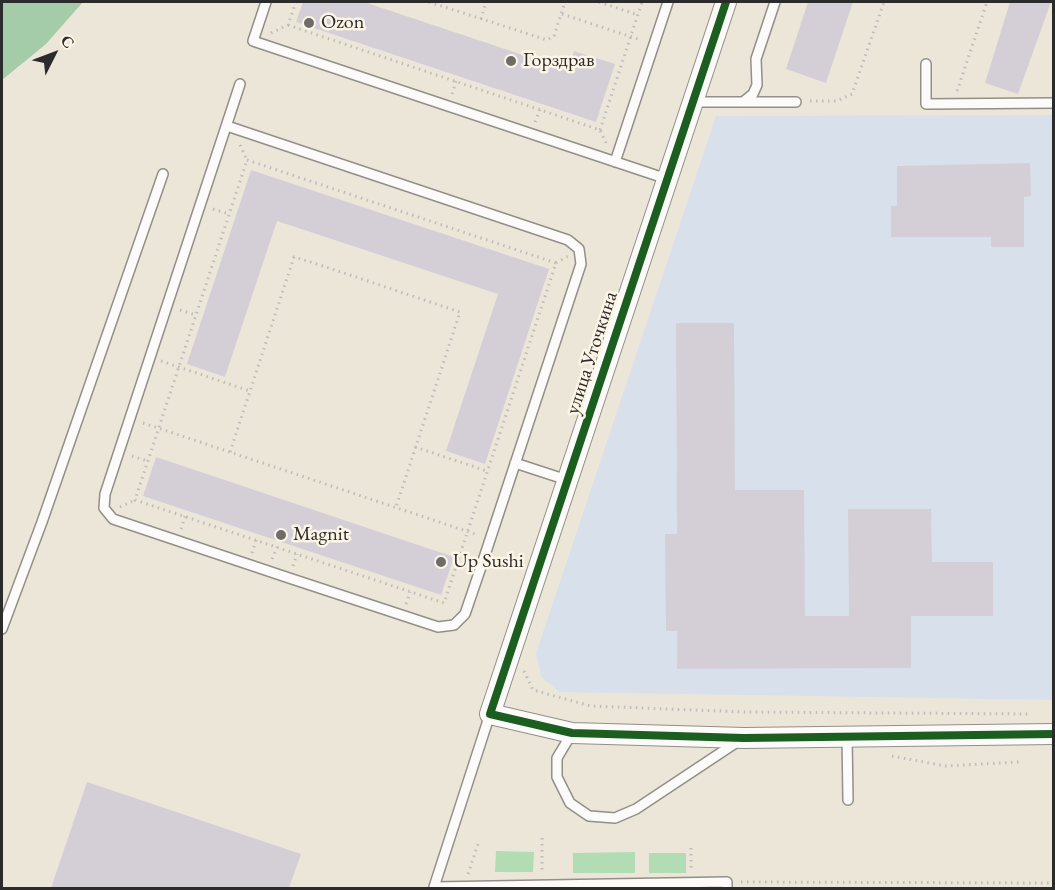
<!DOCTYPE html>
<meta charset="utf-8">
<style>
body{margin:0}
#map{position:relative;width:1055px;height:890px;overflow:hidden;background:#ece6d9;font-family:"EB Garamond",serif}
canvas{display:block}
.frame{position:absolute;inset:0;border:3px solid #2b2b2b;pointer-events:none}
.north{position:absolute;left:24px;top:24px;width:60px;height:60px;-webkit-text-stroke:4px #fcf5e5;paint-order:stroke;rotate:48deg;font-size:16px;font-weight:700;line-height:24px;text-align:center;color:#2b2b2b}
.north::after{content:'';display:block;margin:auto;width:21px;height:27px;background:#2b2b2b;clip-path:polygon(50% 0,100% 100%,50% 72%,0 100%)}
</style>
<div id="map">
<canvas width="1055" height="890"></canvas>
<div class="frame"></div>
<div class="north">С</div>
</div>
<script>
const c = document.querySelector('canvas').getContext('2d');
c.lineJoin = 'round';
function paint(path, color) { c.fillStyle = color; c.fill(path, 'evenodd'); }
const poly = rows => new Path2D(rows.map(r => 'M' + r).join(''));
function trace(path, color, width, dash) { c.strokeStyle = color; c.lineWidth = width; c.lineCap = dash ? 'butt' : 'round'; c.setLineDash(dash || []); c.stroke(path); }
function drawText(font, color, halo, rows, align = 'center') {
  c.font = font + ' "EB Garamond",serif'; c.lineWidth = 5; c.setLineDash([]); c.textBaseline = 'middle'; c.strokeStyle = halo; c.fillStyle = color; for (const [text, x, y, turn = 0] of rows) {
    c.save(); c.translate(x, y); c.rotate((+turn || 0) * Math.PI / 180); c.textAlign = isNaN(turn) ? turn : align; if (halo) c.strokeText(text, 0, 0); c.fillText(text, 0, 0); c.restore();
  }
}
paint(poly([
 [1053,115,1053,700,559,692,541,676,536,653,716,116]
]), '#d8e1eb');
paint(poly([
 [496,851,534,852,533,872,495,872],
 [635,852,635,873,573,873,573,853],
 [649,853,686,853,686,873,649,873]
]), '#b2dcb4');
paint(poly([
 [2,2,83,2,46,44,2,80]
]), '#a4cca8');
paint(poly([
 [303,2,364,2,568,70,574,51,615,64,596,122,296,22],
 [808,2,853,2,826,83,786,69],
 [1010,2,1051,2,1018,94,985,83],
 [1030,163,1031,196,1024,197,1024,247,991,247,991,237,891,237,891,206,897,206,897,166],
 [251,170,549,269,485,464,446,451,498,294,277,221,225,377,187,364],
 [676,323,734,323,735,490,804,490,805,616,849,616,848,509,931,509,932,562,993,562,993,616,911,616,911,668,677,669,677,631,666,631,665,534,677,534],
 [156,457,454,557,441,595,143,496],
 [87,782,301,854,289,888,51,888]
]), '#d4cfd7');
const lane = poly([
 [266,2,253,41,667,179],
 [926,64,926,104,1054,103],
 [692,102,796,102],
 [743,102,753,94,757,85,756,59,775,2],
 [227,126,568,240,579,249,581,264,480,570,465,614,454,625,438,627,289,578,113,519,104,508,105,494,240,84],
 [615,162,668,2],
 [515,463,567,480],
 [2,629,42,522,163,174],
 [490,714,434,887,727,882,727,888],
 [572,733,557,758,557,777,570,803,589,816,615,818,636,809,740,740],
 [847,736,848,800]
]);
const street = poly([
 [726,2,490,714,572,733,744,738,1054,734]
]);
trace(lane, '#918f88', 12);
trace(street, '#918f88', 22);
trace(poly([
 [429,2,547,40,554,36,565,2],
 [599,2,638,15],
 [562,14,641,40],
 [481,19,486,2],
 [288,25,600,130,607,145],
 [271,33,288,25,296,2],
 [957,91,987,2],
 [452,94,456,81],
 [810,101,837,101,852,94,884,2],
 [535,122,540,109],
 [600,130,642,2],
 [240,145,247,160],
 [247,160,556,263,444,603,135,500,247,160],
 [213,209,229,214],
 [556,263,568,256],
 [180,310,196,315],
 [161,361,250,391],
 [143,423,478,535],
 [415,447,487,471],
 [230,452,294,257,320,265,460,312,396,507],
 [132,456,147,461],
 [120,507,135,500],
 [181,529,185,516],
 [252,553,256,540],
 [272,559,277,547],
 [457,562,469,567],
 [293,566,297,554],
 [406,604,410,592],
 [524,671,533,690,591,706,744,712,1031,714],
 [892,756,945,766,1019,762],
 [542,838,542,872],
 [691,848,691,869],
 [468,874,478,844],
 [741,882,1054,883]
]), '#bdbcba', 3, [1.5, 4.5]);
trace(lane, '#fcfbf9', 9);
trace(street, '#fcfbf9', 20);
trace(poly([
 [726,2,490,714,572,733,744,738,1054,734]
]), '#1b5e20', 8);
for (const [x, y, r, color] of [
 [309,23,6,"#6f6c68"],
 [511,61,6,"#6f6c68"],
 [281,535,6,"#6f6c68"],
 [441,562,6,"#6f6c68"]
]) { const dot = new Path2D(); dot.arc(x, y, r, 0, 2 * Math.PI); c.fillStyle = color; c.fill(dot); trace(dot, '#fcf5e5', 2); }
drawText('20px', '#2b2b2b', '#fcf5e5', [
 ["Ozon",321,23],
 ["Горздрав",523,61],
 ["Magnit",293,535],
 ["Up Sushi",453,562]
], 'left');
drawText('20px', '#2b2b2b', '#fcf5e5', [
 ["улица Уточкина",592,353,-72]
]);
</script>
